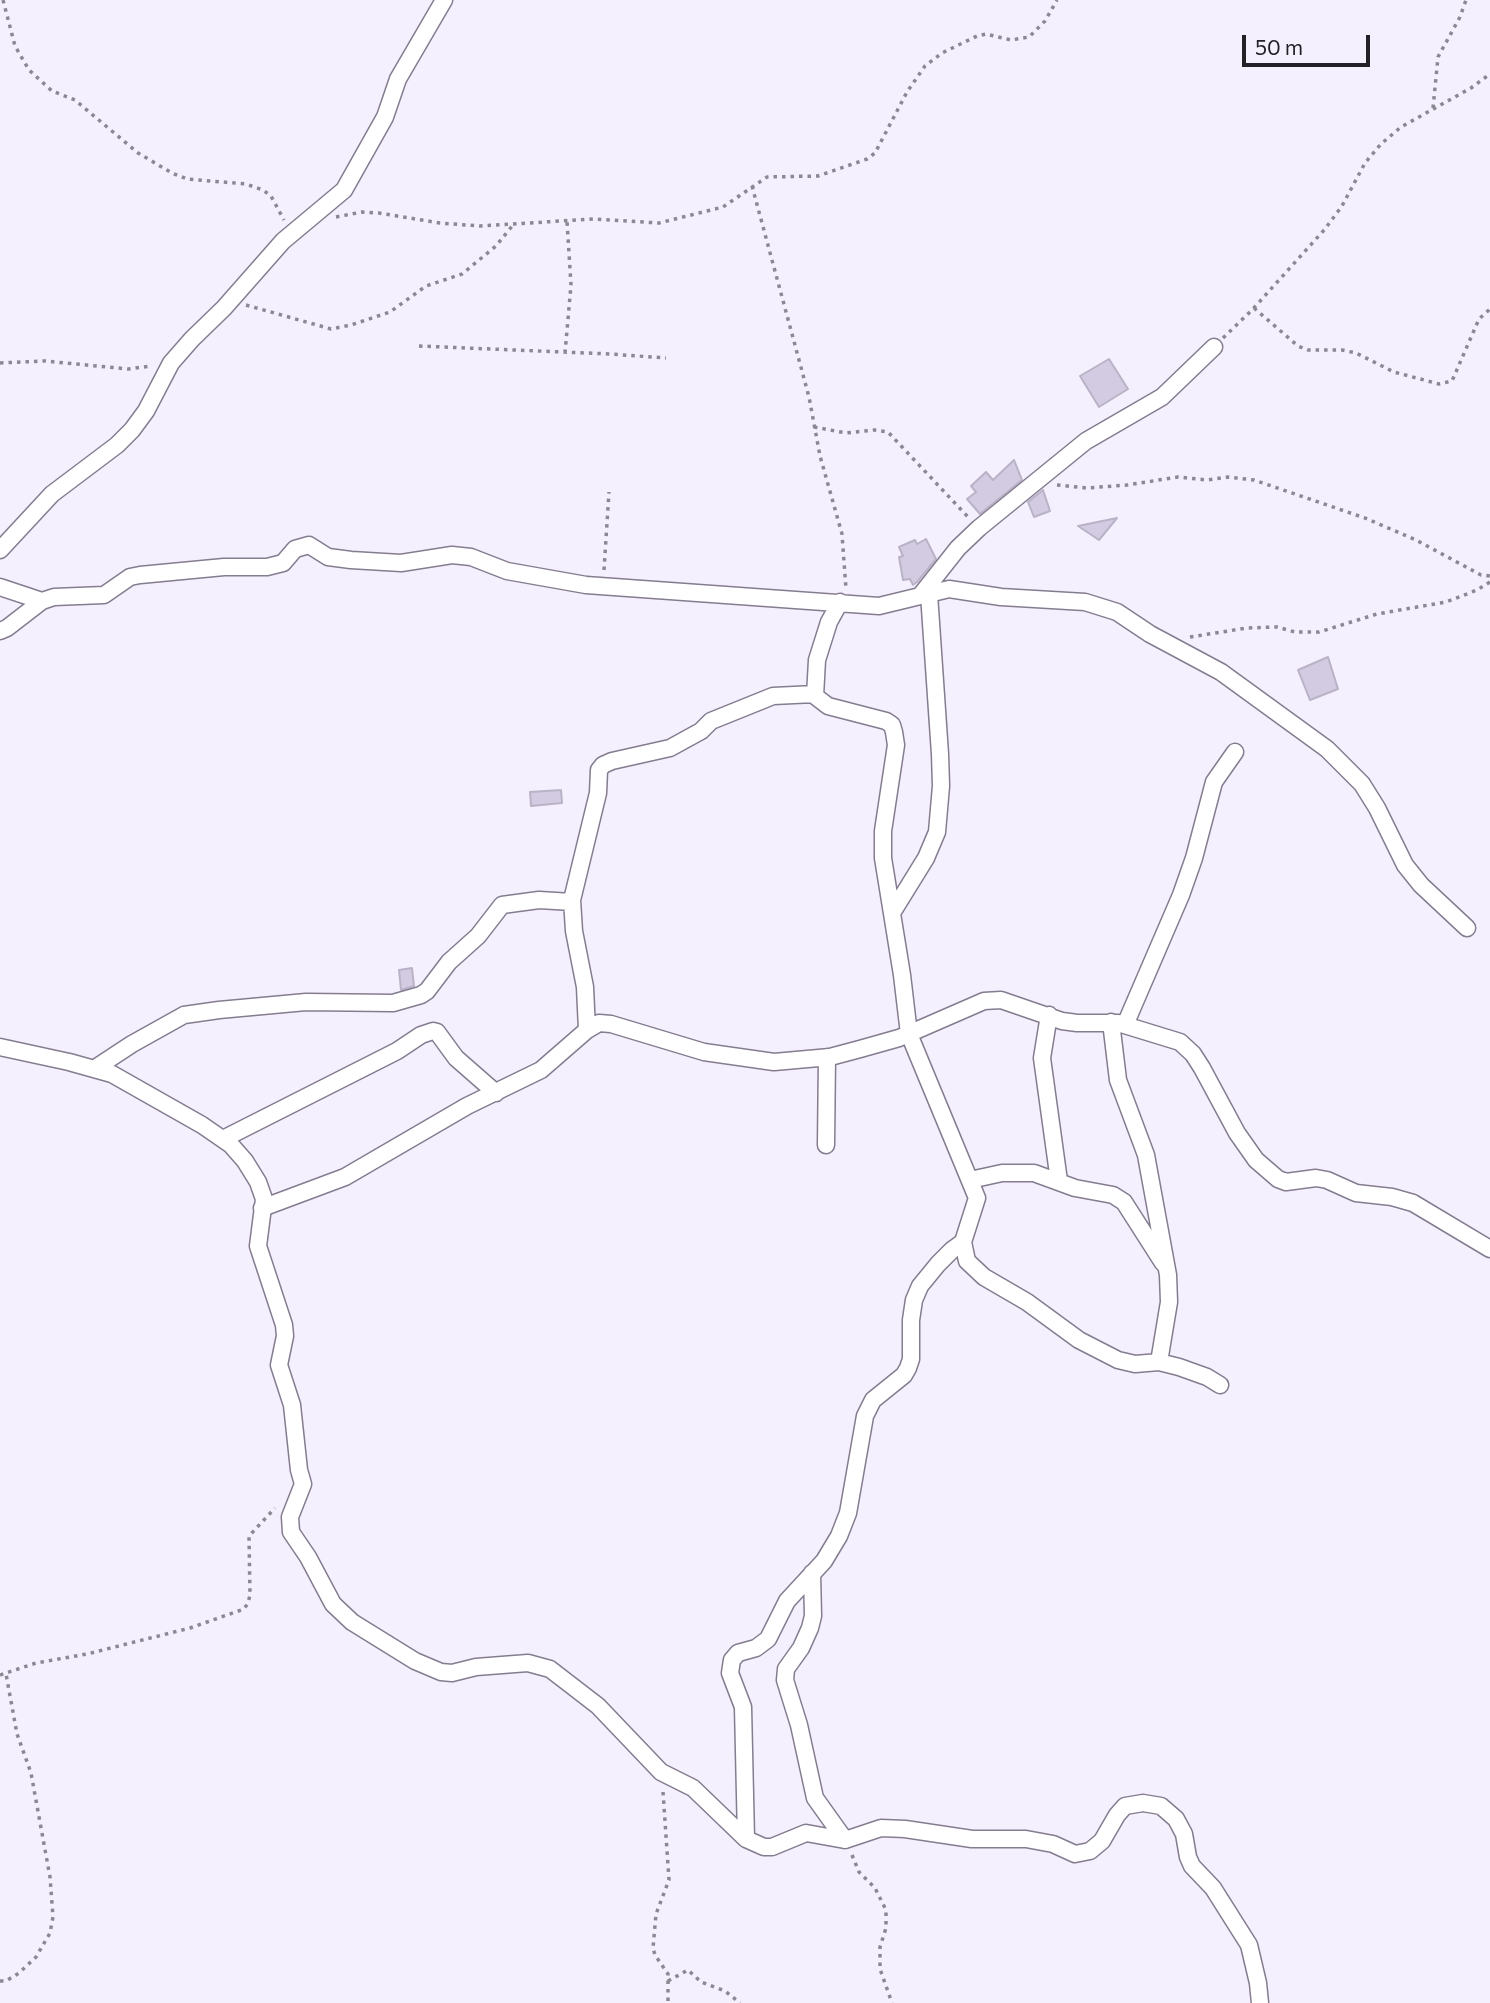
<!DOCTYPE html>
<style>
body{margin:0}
#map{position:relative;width:1490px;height:2003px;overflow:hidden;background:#f5f0fd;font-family:Commissioner,sans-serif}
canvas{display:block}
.scale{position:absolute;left:1242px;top:35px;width:128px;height:32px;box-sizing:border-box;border:4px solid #232028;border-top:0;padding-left:9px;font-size:21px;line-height:24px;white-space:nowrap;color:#232028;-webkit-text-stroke:5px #f5f0fd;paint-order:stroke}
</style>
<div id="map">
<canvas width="1490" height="2003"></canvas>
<div class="scale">50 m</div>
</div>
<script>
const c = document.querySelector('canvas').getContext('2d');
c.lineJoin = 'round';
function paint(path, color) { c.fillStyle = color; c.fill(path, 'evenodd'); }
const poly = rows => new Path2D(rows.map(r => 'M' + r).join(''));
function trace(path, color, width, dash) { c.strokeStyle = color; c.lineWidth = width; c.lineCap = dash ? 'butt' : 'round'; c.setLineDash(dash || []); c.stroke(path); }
const building = poly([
 [1109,359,1128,389,1099,407,1080,376,1109,359],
 [1014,460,1022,480,980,514,967,499,976,492,971,486,986,472,993,480,1014,460],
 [1043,490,1050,511,1034,517,1028,502,1043,490],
 [1117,518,1099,540,1078,526,1117,518],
 [926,539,936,559,917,582,913,585,910,579,903,580,899,557,903,556,899,547,915,540,917,544,926,539],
 [1328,657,1338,689,1310,700,1298,670,1328,657],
 [561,790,562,803,531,806,530,792,561,790],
 [412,968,414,986,401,990,399,970,412,968]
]);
paint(building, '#d3cbe1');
trace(building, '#bab2c7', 2);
const minor = poly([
 [0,550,52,494,117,445,132,430,146,411,171,363,192,339,224,308,283,241,344,190,385,117,398,79,444,0],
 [0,587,42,601],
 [920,596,958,548,979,528,1086,441,1162,397,1214,347],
 [840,602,829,622,817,660,815,696,828,706,886,721,892,725,894,732,896,745,883,831,883,858,902,975,909,1034,977,1198,963,1242,967,1261,984,1277,1027,1302,1079,1340,1118,1360,1135,1364,1159,1362,1179,1367,1207,1377,1220,1385],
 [0,631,7,628,42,601,54,597,104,595,130,577,140,575,224,567,267,567,283,563,295,549,309,545,328,557,351,560,401,563,452,555,471,557,507,571,586,585,879,606,949,589,1001,597,1085,602,1117,612,1150,634,1221,672,1327,749,1362,784,1377,808,1405,865,1421,885,1467,928],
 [892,913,926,858,937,832,941,786,940,754,929,594],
 [1049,1015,1042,1058,1059,1181],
 [1111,1022,1118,1080,1146,1155,1168,1275,1169,1302,1159,1362],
 [1125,1025,1181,895,1194,858,1214,782,1235,752],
 [587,1030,585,987,574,931,572,900,598,793,599,770,603,765,612,761,670,748,701,731,711,721,773,696,815,694],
 [0,1047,69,1062,112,1074,202,1125,231,1145,245,1161,258,1182,264,1199,258,1246,284,1325,285,1336,279,1365,292,1405,299,1470,303,1484,290,1517,291,1532,308,1557,333,1604,352,1622,415,1661,441,1672,452,1673,476,1667,528,1663,550,1669,598,1706,661,1772,693,1788,746,1839,764,1847,772,1847,806,1833,845,1840,881,1828,905,1829,972,1839,1026,1839,1053,1844,1075,1854,1090,1851,1102,1841,1117,1815,1125,1806,1143,1803,1161,1806,1176,1819,1184,1834,1188,1857,1192,1866,1213,1888,1249,1945,1258,1983,1260,2003],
 [94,1069,132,1044,184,1015,219,1010,306,1002,393,1003,421,995,427,991,449,962,478,936,502,905,539,900,572,902],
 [223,1139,397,1051,421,1035,433,1031,437,1032,456,1058,496,1093],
 [826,1145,827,1057],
 [970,1180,1002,1173,1034,1173,1075,1188,1113,1195,1124,1202,1163,1263],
 [262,1208,345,1177,467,1106,541,1070,587,1030,599,1023,611,1024,704,1052,774,1062,830,1057,860,1049,899,1038,984,1001,1001,1000,1062,1021,1077,1023,1118,1023,1180,1042,1193,1054,1202,1068,1237,1133,1256,1160,1278,1179,1286,1182,1316,1178,1327,1180,1356,1193,1392,1197,1413,1203,1490,1249],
 [812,1573,813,1616,810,1628,801,1648,786,1669,785,1680,799,1725,815,1798,845,1840],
 [746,1839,743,1707,730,1673,732,1660,738,1653,756,1648,768,1639,787,1601,824,1561,839,1536,848,1513,865,1416,873,1400,904,1375,908,1368,911,1359,911,1320,914,1300,920,1286,938,1264,952,1250,963,1242]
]);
trace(minor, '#847c90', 19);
trace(poly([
 [3,0,15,46,29,70,52,91,75,100,138,153,172,173,187,179,246,184,263,190,271,196,284,220],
 [1433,108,1438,57,1460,17,1466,0],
 [752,186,809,397,820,456,842,534,846,589],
 [336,217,362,212,379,213,440,223,480,226,593,219,659,223,723,207,767,177,818,176,867,159,875,153,907,92,925,66,942,53,977,36,986,34,1011,40,1029,37,1045,21,1057,0],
 [246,305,331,329,351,325,390,312,426,286,462,274,496,246,513,225],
 [1254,308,1298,346,1308,350,1342,350,1356,353,1394,372,1439,384,1452,381,1479,319,1490,309],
 [1223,338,1252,310,1325,229,1342,206,1365,163,1381,144,1401,127,1471,88,1490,74],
 [419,346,610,354,666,358],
 [565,353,571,285,567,221],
 [0,363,45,361,128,369,151,366],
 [814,427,846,433,874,430,888,432,968,517],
 [1057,485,1087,488,1127,485,1178,477,1207,480,1228,477,1254,480,1365,518,1416,540,1481,575,1490,576],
 [604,570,609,492],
 [1190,637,1247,628,1277,627,1295,632,1319,632,1377,614,1446,602,1477,590,1490,582],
 [0,1675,36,1663,87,1654,190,1628,244,1609,248,1603,250,1595,249,1536,275,1508],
 [663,1792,669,1880,656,1914,653,1948,655,1955,668,1974,668,2003],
 [852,1855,859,1872,875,1888,886,1910,886,1928,880,1947,880,1969,892,2003],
 [0,1981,6,1981,19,1973,36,1957,50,1933,53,1917,50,1877,31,1773,17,1734,6,1674],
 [668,1981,688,1970,701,1982,725,1991,740,2003]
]), '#8c8892', 3.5, [3.5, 5]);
trace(minor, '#fff', 16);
</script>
